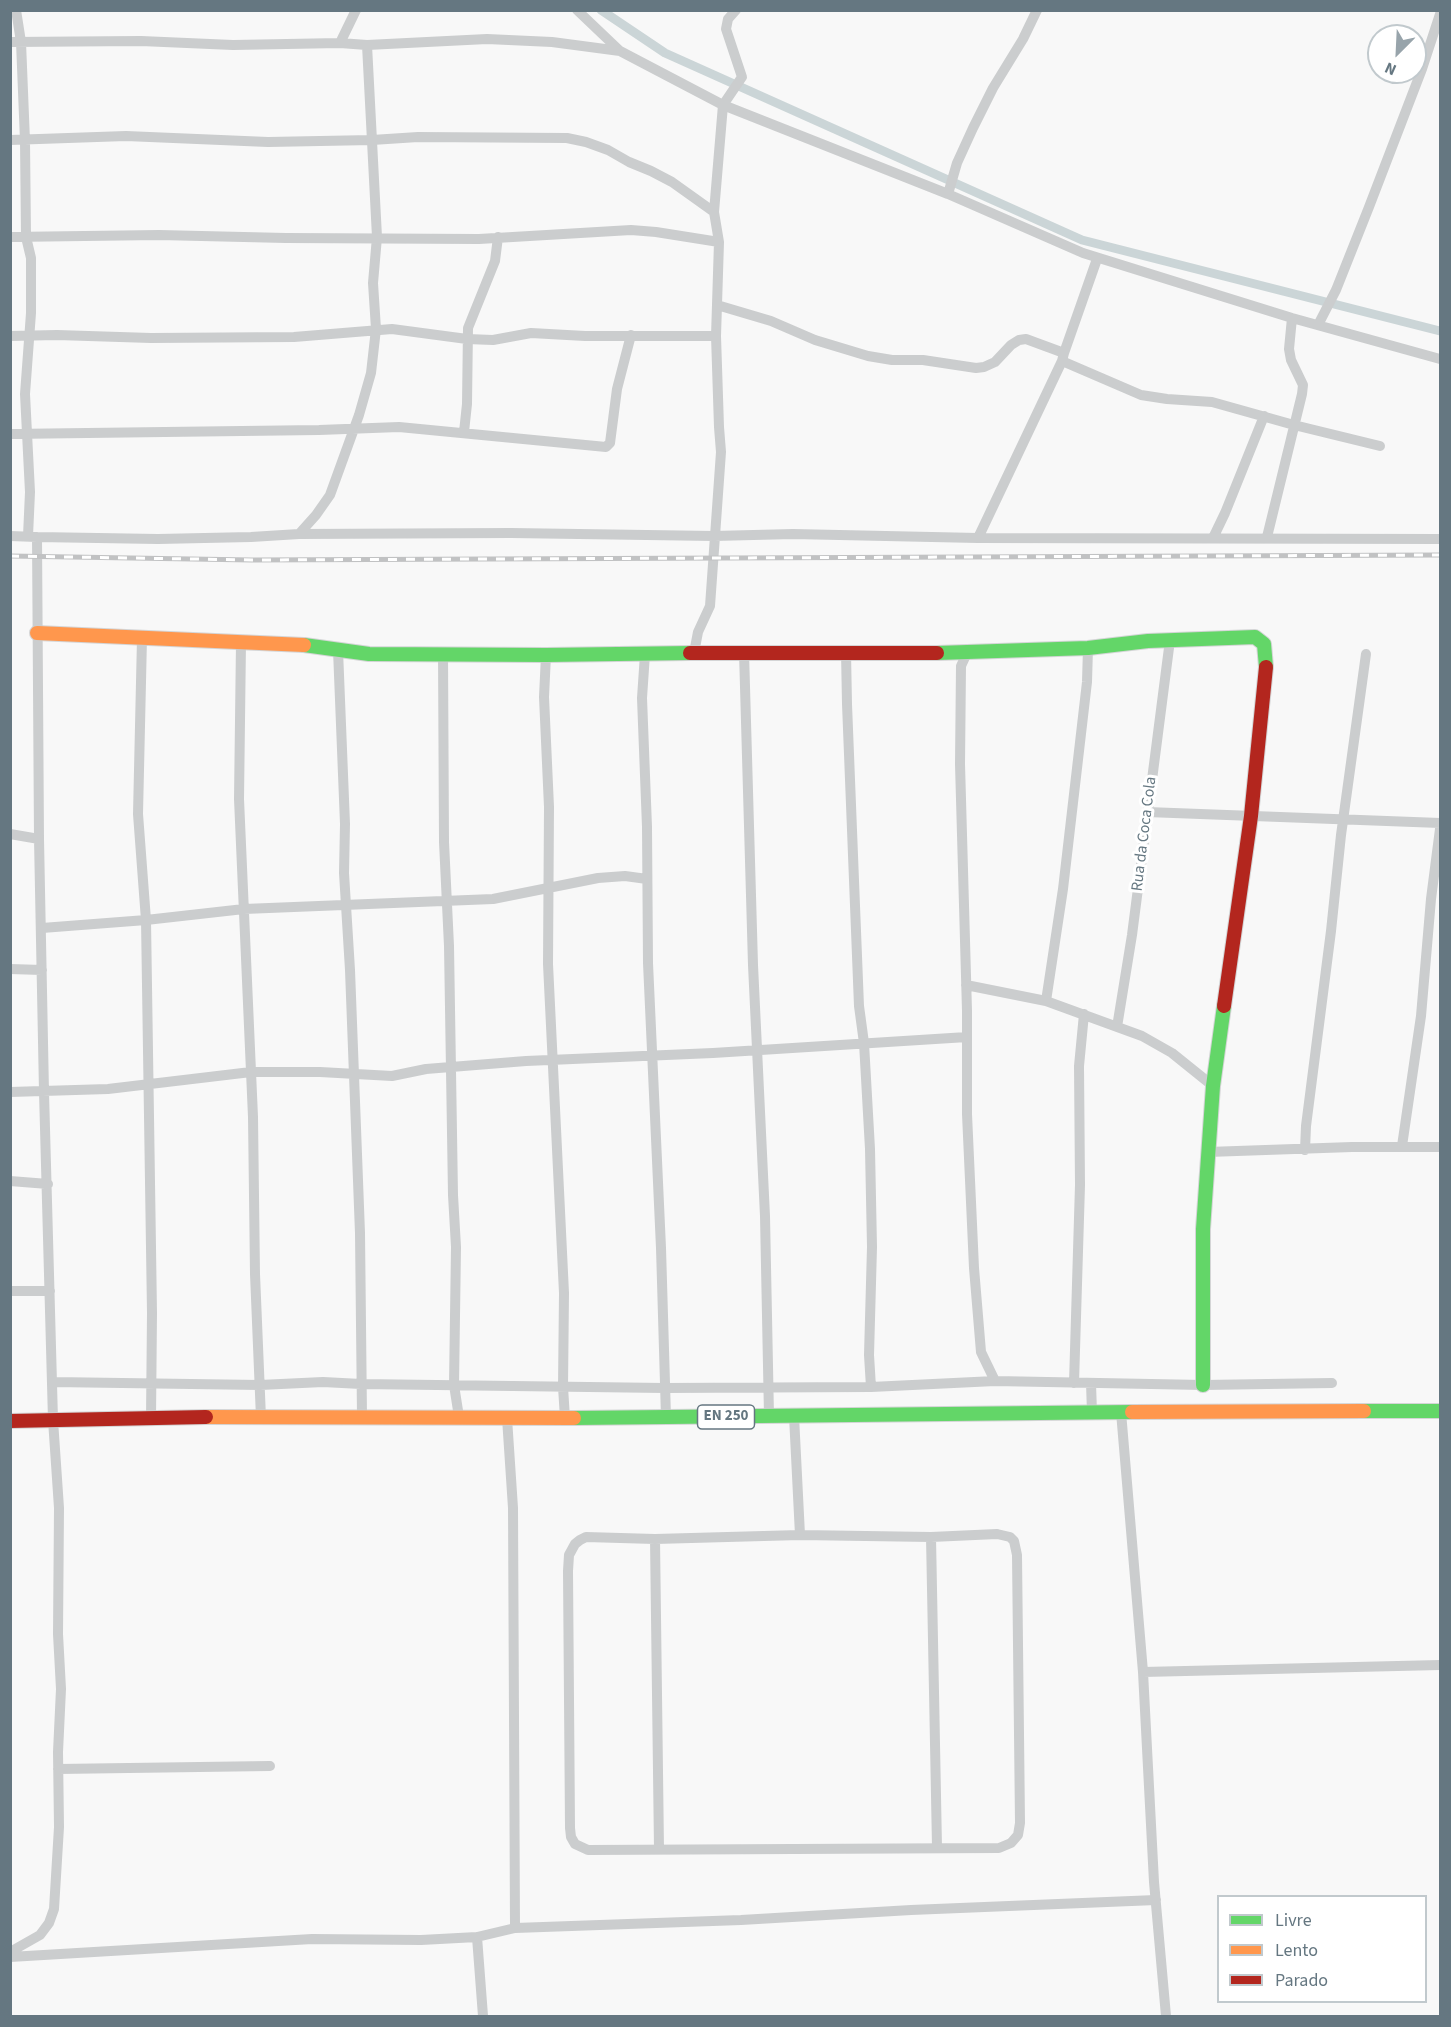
<!DOCTYPE html>
<style>
body{margin:0}
#map{position:relative;width:1451px;height:2027px;overflow:hidden;background:#f8f8f8;font-family:"Source Sans 3",sans-serif}
canvas{display:block}
.frame{position:absolute;inset:0;border:12px solid #657781;pointer-events:none}
.legend{position:absolute;left:1217px;top:1895px;width:210px;height:108px;box-sizing:border-box;background:#fff;border:2px solid #c1c9cd;margin:0;padding:8px 10px;list-style:none;font-size:18px;color:#657781}
.legend li{display:flex;align-items:center;gap:12px;height:30px}
.legend b{width:30px;border:2px solid #c1c9cd}
.north{position:absolute;left:1367px;top:24px;width:60px;height:60px;box-sizing:border-box;background:#fff;border:2px solid #c1c9cd;border-radius:50%;rotate:204deg;font-size:16px;font-weight:700;line-height:24px;text-align:center;color:#657781}
.north::after{content:'';display:block;margin:auto;width:21px;height:27px;background:#98a4ab;clip-path:polygon(50% 0,100% 100%,50% 72%,0 100%)}
</style>
<div id="map">
<canvas width="1451" height="2027"></canvas>
<div class="frame"></div>
<ul class="legend">
<li><b style="height:8px;background:#63d668"></b>Livre</li>
<li><b style="height:8px;background:#ff974d"></b>Lento</li>
<li><b style="height:8px;background:#b3261e"></b>Parado</li>
</ul>
<div class="north">N</div>
</div>
<script>
const c = document.querySelector('canvas').getContext('2d');
c.lineJoin = 'round';
const poly = rows => new Path2D(rows.map(r => 'M' + r).join(''));
function trace(path, color, width, dash) { c.strokeStyle = color; c.lineWidth = width; c.lineCap = dash ? 'butt' : 'round'; c.setLineDash(dash || []); c.stroke(path); }
function drawText(font, color, halo, rows, align = 'center') {
  c.font = font + ' "Source Sans 3",sans-serif'; c.lineWidth = 6; c.setLineDash([]); c.textBaseline = 'middle'; c.strokeStyle = halo; c.fillStyle = color; for (const [text, x, y, turn = 0] of rows) {
    c.save(); c.translate(x, y); c.rotate((+turn || 0) * Math.PI / 180); c.textAlign = isNaN(turn) ? turn : align; if (halo) c.strokeText(text, 0, 0); c.fillText(text, 0, 0); c.restore();
  }
}
trace(poly([
 [601,10,665,53,1082,240,1440,331]
]), '#cbd5d7', 9);
const fast = poly([
 [304,645,369,654,546,655,690,653],
 [937,653,1088,648,1148,641,1255,637,1264,644,1266,667],
 [1203,1385,1203,1229,1213,1086,1224,1006],
 [1364,1411,1440,1411],
 [574,1418,1132,1412]
]);
const slow = poly([
 [37,633,304,645],
 [1132,1412,1364,1411],
 [206,1417,574,1418]
]);
const jam = poly([
 [690,653,937,653],
 [1224,1006,1251,816,1266,667],
 [10,1421,206,1417]
]);
trace(fast, '#d4d5d6', 16);
trace(slow, '#d4d5d6', 16);
trace(jam, '#d4d5d6', 16);
trace(poly([
 [16,10,21,42,25,141,26,237,31,258,31,313,25,394,30,492,28,536],
 [577,10,620,51,723,105,948,194,1083,253,1292,318,1440,359],
 [10,42,141,41,233,45,340,43,367,45,487,39,552,42,620,51],
 [340,43,356,10],
 [10,140,126,136,268,142,372,140,418,137,567,138,586,142,608,150,629,162,651,171,672,182,714,212],
 [948,194,957,163,973,128,993,88,1023,39,1037,10],
 [10,237,159,235,286,238,479,239,631,230,656,232,719,242],
 [717,305,771,321,815,340,868,356,892,360,923,360,976,368,984,367,995,362,1011,345,1019,340,1026,339,1064,353,1062,361,1141,395,1167,399,1212,402,1294,425,1380,446],
 [1318,325,1336,290,1369,207,1422,69,1440,14],
 [10,336,57,335,151,338,294,337,392,329,467,339,493,340,531,333,585,336,716,336],
 [1064,353,1097,259],
 [464,432,467,404,468,328,495,261,498,237],
 [10,434,319,430,399,427,606,447,610,443,617,389,631,335],
 [299,534,316,515,330,495,359,415,371,373,376,329,373,283,377,237,367,45],
 [10,536,37,537,39,839,44,1092,53,1420,59,1508,58,1634,61,1689,58,1752,59,1827,54,1909,49,1923,40,1935,10,1952],
 [37,537,158,539,251,537,299,534,511,533,714,536,793,534,978,538,1440,539],
 [1267,537,1302,394,1303,385,1291,360,1289,349,1292,318],
 [978,538,1062,361],
 [1213,538,1225,513,1264,416],
 [142,638,138,814,146,920,152,1313,151,1418],
 [241,642,239,799,253,1117,255,1274,261,1418],
 [338,650,345,824,344,873,350,970,360,1233,362,1416],
 [744,652,753,965,765,1216,769,1416],
 [846,652,847,704,859,1006,864,1043,870,1149,872,1247,869,1355,871,1387],
 [443,653,444,842,449,946,453,1195,456,1247,454,1385,459,1417],
 [694,653,698,632,710,606,721,452,719,427,716,336,719,242,714,212,723,105,742,77,726,29,728,19,736,10],
 [967,653,961,666,960,764,967,1011,967,1114,974,1268,981,1352,995,1381],
 [645,654,642,698,647,827,648,963,661,1248,666,1417],
 [546,655,544,697,549,807,548,964,564,1293,563,1387,565,1418],
 [1147,812,1440,823],
 [10,834,39,839],
 [42,928,146,920,244,909,493,899,598,878,625,876,647,879],
 [10,969,42,970],
 [966,985,1046,1001,1142,1036,1172,1053,1213,1086],
 [1046,1001,1063,889,1087,682,1088,648],
 [1117,1027,1132,935,1170,640],
 [10,1092,108,1089,251,1072,320,1072,392,1076,426,1069,526,1061,713,1053,967,1037],
 [1402,1146,1421,1016,1431,899,1440,829],
 [1305,1150,1306,1126,1331,931,1341,835,1366,654],
 [1208,1152,1352,1147,1440,1147],
 [10,1181,48,1184],
 [10,1291,50,1291],
 [53,1382,260,1385,323,1382,361,1384,664,1388,871,1387,995,1381,1203,1385,1332,1383],
 [1074,1383,1080,1185,1079,1066,1084,1014],
 [1091,1383,1092,1413],
 [1121,1412,1143,1672,1154,1882,1166,2016],
 [794,1416,800,1535],
 [507,1418,513,1508,515,1928],
 [997,1534,1010,1537,1014,1541,1017,1555,1020,1823,1018,1835,1011,1843,999,1848,588,1850,575,1844,571,1837,570,1828,568,1571,569,1555,575,1544,580,1540,586,1537,655,1539,800,1535,931,1537,997,1534],
 [931,1537,937,1847],
 [655,1539,659,1849],
 [1143,1672,1440,1665],
 [58,1769,270,1766],
 [477,1937,483,2016],
 [10,1957,312,1939,421,1940,477,1937,515,1928,741,1920,911,1910,1156,1900]
]), '#cbcdce', 10);
trace(fast, '#63d668', 14);
trace(slow, '#ff974d', 14);
trace(jam, '#b3261e', 14);
const rail = poly([
 [10,556,252,560,1440,555]
]);
trace(rail, '#c1c2c3', 5);
trace(rail, '#fff', 3, [9]);
for (const [x, y, w] of [
 [726,1417,57]
]) { const box = new Path2D(); box.roundRect(x - w / 2, y - 12, w, 24, 4.5); c.fillStyle = '#fff'; c.fill(box); trace(box, '#657781', 1.5); }
drawText('bold 15px', '#657781', null, [
 ["EN 250",726,1417]
]);
drawText('16px', '#657781', '#fff', [
 ["Rua da Coca Cola",1145,834,-83]
]);
</script>
